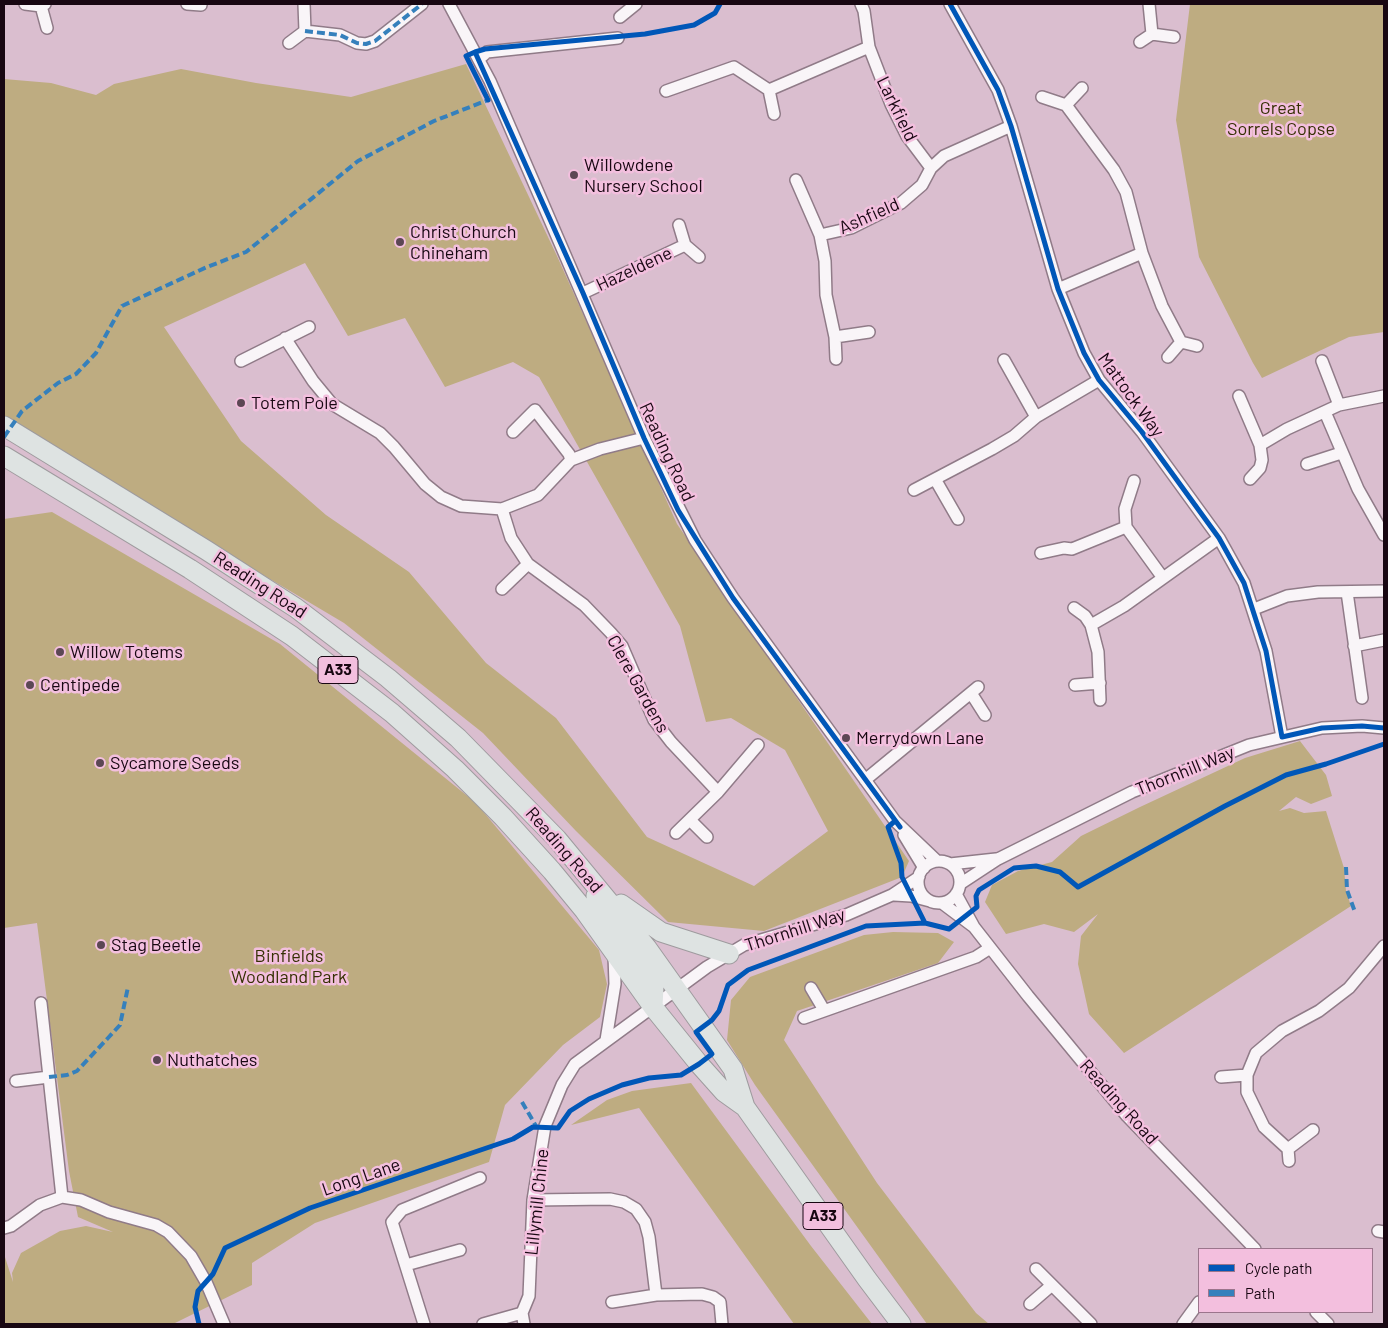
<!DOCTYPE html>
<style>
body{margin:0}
#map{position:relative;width:1388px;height:1328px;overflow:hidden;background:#dabecf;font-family:Barlow,sans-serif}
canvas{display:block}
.frame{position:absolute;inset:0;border:5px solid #180712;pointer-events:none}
.legend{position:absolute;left:1198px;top:1248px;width:175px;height:65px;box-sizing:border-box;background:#f3bfde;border:1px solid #9b758c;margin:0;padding:6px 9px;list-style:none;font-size:15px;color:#180712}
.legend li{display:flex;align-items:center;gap:10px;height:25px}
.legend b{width:25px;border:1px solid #9b758c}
</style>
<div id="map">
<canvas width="1388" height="1328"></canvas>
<div class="frame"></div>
<ul class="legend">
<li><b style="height:6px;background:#0057b8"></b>Cycle path</li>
<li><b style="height:6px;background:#3580bc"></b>Path</li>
</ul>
</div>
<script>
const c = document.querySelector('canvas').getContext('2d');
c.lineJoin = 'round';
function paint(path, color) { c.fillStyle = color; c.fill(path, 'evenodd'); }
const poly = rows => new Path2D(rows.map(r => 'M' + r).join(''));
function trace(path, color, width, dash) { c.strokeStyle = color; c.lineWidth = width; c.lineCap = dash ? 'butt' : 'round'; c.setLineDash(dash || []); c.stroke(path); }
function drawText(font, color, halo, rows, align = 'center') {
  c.font = font + ' Barlow,sans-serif'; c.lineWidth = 5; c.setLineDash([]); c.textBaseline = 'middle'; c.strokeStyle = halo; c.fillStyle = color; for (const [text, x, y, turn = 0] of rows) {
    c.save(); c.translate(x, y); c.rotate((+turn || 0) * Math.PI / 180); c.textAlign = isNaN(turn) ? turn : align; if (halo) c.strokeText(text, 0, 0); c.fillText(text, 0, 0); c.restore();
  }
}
paint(poly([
 [1190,4,1384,4,1384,332,1349,337,1262,378,1253,363,1199,257,1176,120],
 [466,64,557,256,677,524,909,861,902,877,764,931,668,922,576,831,483,733,344,623,19,430,4,418,4,79,51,83,96,95,114,84,181,69,256,83,351,97],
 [305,263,348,336,405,318,445,387,513,362,539,377,680,626,706,722,731,718,785,750,828,831,754,886,647,837,556,718,486,663,409,572,326,515,241,441,164,327],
 [52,512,280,644,476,803,599,950,607,984,600,1017,563,1045,505,1105,489,1162,315,1223,252,1263,252,1285,173,1324,4,1324,4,1254,13,1282,12,1273,21,1253,60,1231,86,1226,113,1232,78,1217,69,1171,37,923,4,928,4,519],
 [1300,741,1326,775,1332,796,1311,804,1296,797,1279,811,1290,808,1304,813,1326,811,1344,868,1346,891,1351,906,1124,1053,1089,1014,1078,964,1081,936,1098,914,1074,932,1044,924,1006,934,985,902,992,885,1018,871,1052,862,1081,836,1140,807,1245,758],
 [893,932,938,933,954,942,938,963,797,1011,784,1040,877,1183,976,1313,989,1324,927,1324,755,1085,727,1040,731,1000,750,977,864,935],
 [691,1083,811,1246,872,1324,794,1324,639,1108,571,1125,607,1100,632,1091]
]), '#beac81');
const minor = poly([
 [25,4,41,6],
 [45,4,41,6,47,28],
 [187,4,201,5],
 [449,4,490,81,644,438,695,540,733,598,895,821,937,861],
 [861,4,864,11,869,47,891,104,907,136,931,168],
 [950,4,998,90,1011,126,1058,289,1084,353,1099,380,1142,432,1219,538,1244,583,1266,651,1282,737],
 [1149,4,1152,34],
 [620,17,636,4],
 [305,31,340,35,357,43,366,44,375,41,422,4],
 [1140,42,1152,34,1174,37],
 [289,43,305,31,304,4],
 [479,59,487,52,618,38],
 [769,90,869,47],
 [666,91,734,67,769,90,774,114],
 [1042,97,1066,105,1114,170,1126,192,1142,253,1162,306,1181,342],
 [1066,105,1082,88],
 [796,180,820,235,825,261,826,295,835,337,836,359],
 [679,225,685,245,699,257],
 [820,235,851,228,901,203,922,185,931,168,944,156,1011,126],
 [1058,289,1142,253],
 [583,293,685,245],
 [835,337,869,332],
 [285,338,313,381,332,404,380,433,394,447,425,484,441,497,461,506,502,509,538,495,571,460,600,449,644,438],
 [1168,357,1181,342,1197,346],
 [1004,360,1036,417],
 [241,361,309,327],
 [1322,361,1339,405],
 [1239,396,1260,445,1262,460,1260,468,1250,479],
 [1325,412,1358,489,1384,535],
 [513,432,535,410,569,454,571,460],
 [1260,445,1287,429,1339,405,1384,396],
 [1307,464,1341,453],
 [935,479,958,519],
 [1134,481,1125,509,1126,527,1163,578],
 [914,490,992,449,1014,436,1036,417,1099,380],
 [502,509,511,538,528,564,584,605,611,633,622,646,654,720,671,742,718,792],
 [1041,553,1064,548,1072,549,1126,527],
 [502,589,528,564],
 [1347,592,1362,698],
 [1074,608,1085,616,1091,625,1098,652,1100,700],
 [1254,609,1287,596,1318,592,1384,591],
 [1091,625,1124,606,1219,538],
 [1354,646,1384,640],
 [1075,685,1100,683],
 [971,693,985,715],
 [865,780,978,687],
 [690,820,707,837],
 [676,833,718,792,758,745],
 [904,835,924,868],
 '918 882a21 21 0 1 1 42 0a21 21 0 1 1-42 0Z',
 [950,864,996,859],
 [960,884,998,859,1132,792,1249,745,1322,728,1362,726,1384,728],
 [956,894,974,927,1028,996,1127,1116,1255,1249],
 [894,895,911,896,930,901],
 [942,903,974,927],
 [811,988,824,1010],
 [41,1003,62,1197],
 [804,1018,976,957,990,948],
 [606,1040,615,984,614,955],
 [1221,1077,1247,1075],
 [16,1081,49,1077],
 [1288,1149,1264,1127,1247,1092,1247,1075,1256,1053,1282,1031,1319,1011,1349,988,1384,946],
 [1289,1161,1288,1149,1313,1130],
 [533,1200,610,1199,624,1202,636,1209,645,1222,649,1237,656,1295],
 [4,1228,11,1226,40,1205,62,1197,81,1200,109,1212,156,1225,168,1232,191,1256,206,1282,224,1324],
 [1378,1231,1384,1232],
 [406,1265,460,1250],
 [1036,1269,1091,1324],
 [612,1302,656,1295,702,1294,713,1297,720,1302,722,1324],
 [1030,1304,1052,1285],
 [1316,1312,1328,1324],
 [424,1324,392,1222,402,1210,480,1178],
 [483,1324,522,1313],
 [524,1324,522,1313,529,1296,533,1200,545,1126,562,1085,575,1064,707,967,744,945,846,915,892,895,919,877],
 [1183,1324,1199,1302]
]);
const trunk = poly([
 [4,426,206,550,296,608,388,678,458,738,557,839,647,948,733,1069,745,1107],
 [4,456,190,569,292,636,392,713,455,769,503,817,552,871,584,910,653,1007,699,1064,724,1092,745,1107,867,1279,901,1324],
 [596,896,603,913,654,985,653,1007],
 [621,904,661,932,729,954]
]);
trace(minor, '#907b88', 14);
trace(trunk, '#9e9b9e', 21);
trace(minor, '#f9f5f8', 11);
trace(trunk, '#dee3e2', 19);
trace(poly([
 [305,31,340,35,357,43,366,44,375,41,422,4],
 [4,437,22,411,58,383,76,374,96,353,122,306,207,267,246,252,358,161,434,121,488,100],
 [1346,867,1347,890,1355,912],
 [49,1077,67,1075,77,1071,108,1038,120,1025,128,987],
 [522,1102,536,1126]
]), '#3580bc', 4, [8, 4]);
trace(poly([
 [950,4,998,90,1011,126,1058,289,1084,353,1099,380,1142,432,1219,538,1244,583,1266,651,1282,737,1322,728,1362,726,1384,728],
 [475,52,583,293,644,438,678,510,733,598,900,827],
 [488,100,466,56,475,52,485,49,645,34,694,25,715,13,720,4],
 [895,821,888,827,901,863,902,877,925,923],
 [199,1324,195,1307,198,1291,213,1274,225,1248,310,1208,513,1139,533,1127,558,1128,570,1111,589,1099,622,1085,649,1078,681,1075,699,1064,712,1054,696,1032,712,1020,719,1011,728,985,748,970,866,926,925,923,949,929,977,907,976,896,979,890,1014,868,1036,866,1060,872,1078,887,1225,806,1286,775,1326,764,1384,744]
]), '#0057b8', 5);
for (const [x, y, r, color] of [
 [574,175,5,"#5c4754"],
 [400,242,5,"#5c4754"],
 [241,403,5,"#5c4754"],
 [60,652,5,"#5c4754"],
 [30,685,5,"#5c4754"],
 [846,738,5,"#5c4754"],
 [100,763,5,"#5c4754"],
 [101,945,5,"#5c4754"],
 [157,1060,5,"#5c4754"]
]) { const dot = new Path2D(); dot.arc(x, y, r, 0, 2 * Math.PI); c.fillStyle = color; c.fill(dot); trace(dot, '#f3bfde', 2); }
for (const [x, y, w] of [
 [338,670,40],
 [823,1216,40]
]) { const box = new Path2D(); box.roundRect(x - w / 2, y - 13.5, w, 27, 4); c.fillStyle = '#f3bfde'; c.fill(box); trace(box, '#180712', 1); }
drawText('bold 16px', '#180712', null, [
 ["A33",338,670],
 ["A33",823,1216]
]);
drawText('18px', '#353003', '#f3bfde', [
 ["Great",1281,108],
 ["Sorrels Copse",1281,129],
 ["Binfields",289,956],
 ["Woodland Park",289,977]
]);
drawText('18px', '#180712', '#f3bfde', [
 ["Larkfield",897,109,64],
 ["Ashfield",869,216,-24],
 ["Hazeldene",634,269,-25],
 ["Mattock Way",1131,395,54],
 ["Reading Road",667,452,65],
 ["Reading Road",260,585,33],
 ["Clere Gardens",638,684,61],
 ["Thornhill Way",1185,771,-22],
 ["Reading Road",564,850,49],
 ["Thornhill Way",795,930,-18],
 ["Reading Road",1119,1102,48],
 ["Long Lane",361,1177,-19],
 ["Lillymill Chine",537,1202,-84]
]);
drawText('18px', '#180712', '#f3bfde', [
 ["Willowdene",584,165],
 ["Nursery School",584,186],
 ["Christ Church",410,232],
 ["Chineham",410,253],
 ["Totem Pole",251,403],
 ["Willow Totems",70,652],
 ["Centipede",40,685],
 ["Merrydown Lane",856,738],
 ["Sycamore Seeds",110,763],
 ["Stag Beetle",111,945],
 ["Nuthatches",167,1060]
], 'left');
</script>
